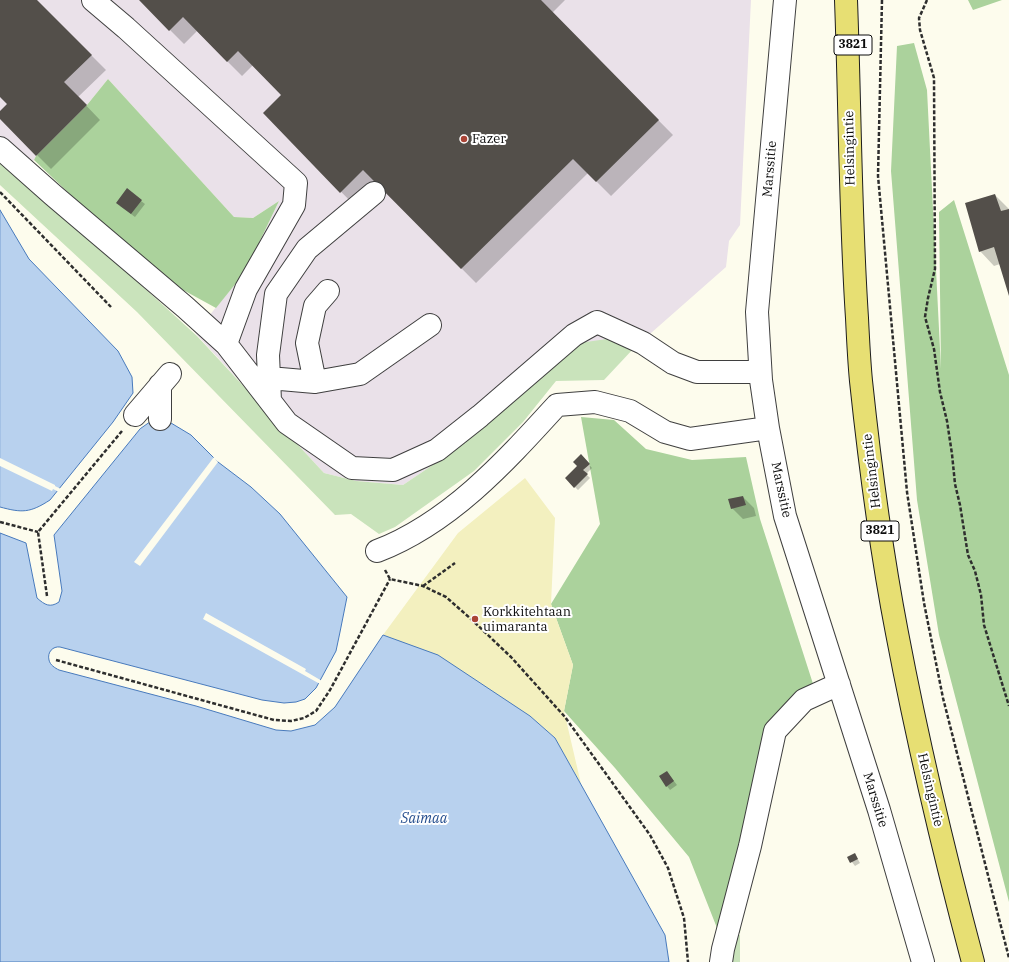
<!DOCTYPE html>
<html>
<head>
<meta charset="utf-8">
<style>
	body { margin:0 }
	canvas { display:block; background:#fdfced }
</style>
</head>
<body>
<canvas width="1009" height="962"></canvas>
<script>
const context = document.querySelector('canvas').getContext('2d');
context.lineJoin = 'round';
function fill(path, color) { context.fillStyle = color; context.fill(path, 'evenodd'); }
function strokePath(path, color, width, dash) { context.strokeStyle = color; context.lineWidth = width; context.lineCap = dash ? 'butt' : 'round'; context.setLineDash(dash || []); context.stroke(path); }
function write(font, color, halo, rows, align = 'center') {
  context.font = font + ' "IBM Plex Serif",serif'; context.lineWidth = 4; context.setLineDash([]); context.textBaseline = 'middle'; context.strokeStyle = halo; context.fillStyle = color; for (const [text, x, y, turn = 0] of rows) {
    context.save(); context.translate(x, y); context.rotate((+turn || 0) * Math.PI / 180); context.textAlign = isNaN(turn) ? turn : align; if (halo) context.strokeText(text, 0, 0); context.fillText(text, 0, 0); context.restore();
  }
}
fill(new Path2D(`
	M 0,0 L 751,0 L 740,225 L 729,241 L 726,267 L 634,348 L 614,338 L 499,407 L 452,452 L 403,485 L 356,481 L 324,473 L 195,333 L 245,272 L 279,201 L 253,218 L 234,217 L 108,79 L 87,105 L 36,156 L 34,160 L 20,175 L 0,159 Z`), '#eae1e9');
fill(new Path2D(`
	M 0,154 L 20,175 L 197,336 L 324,473 L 356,481 L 403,485 L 452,452 L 527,380 L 572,344 L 614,338 L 634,348 L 604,380 L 556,381 L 523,422 L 474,471 L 395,527 L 379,534 L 351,514 L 335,515 L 137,312 L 0,185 Z
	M 716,930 L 740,935 L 740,962 L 716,962 Z`), '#c9e3bb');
fill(new Path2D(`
	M 968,0 L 1002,0 L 973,10 Z
	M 914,43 L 927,90 L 941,369 L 939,212 L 954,200 L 1009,375 L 1009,902 L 939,635 L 917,500 L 891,171 L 897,46 Z
	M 108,79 L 234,217 L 253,218 L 279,201 L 245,272 L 216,308 L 154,274 L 34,160 L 36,156 L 87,105 Z
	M 581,417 L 614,420 L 646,449 L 692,460 L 746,457 L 760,519 L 815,690 L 773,730 L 748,845 L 740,933 L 717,928 L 689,857 L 615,768 L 564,711 L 573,665 L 551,604 L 600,524 Z`), '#abd29c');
fill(new Path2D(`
	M 525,478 L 555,518 L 551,604 L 573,665 L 564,711 L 581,784 L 555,738 L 530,716 L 489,690 L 383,635 L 458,533 Z`), '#f3f0bf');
const water = new Path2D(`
	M 0,210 L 29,259 L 118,351 L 132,377 L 133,393 L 113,422 L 50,500 C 30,513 22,513 0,507 Z
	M 156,418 L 166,420 L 191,435 L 218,462 L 251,487 L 280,514 L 347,597 L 340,632 L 336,651 L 316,688 L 305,699 L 296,702 L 284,703 L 262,700 L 60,647 C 53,646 47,652 49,660 C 50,665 55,668 59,670 L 196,706 L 276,730 L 291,731 L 315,725 L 335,707 L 383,635 L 438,655 L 530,716 L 555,738 L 665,935 L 669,962 L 0,962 L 0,533 L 26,543 L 37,598 C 45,605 50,608 59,602 L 62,591 L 54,535 L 140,429 Z`);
fill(water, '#b8d1ee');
strokePath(water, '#487abc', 1);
fill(new Path2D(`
	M 214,457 L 218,462 L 140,566 L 134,562 Z
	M 0,458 L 55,485 L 55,486 L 61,489 L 59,492 L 53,489 L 52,491 L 0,466 Z
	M 206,613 L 306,669 L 305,671 L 322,681 L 320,684 L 203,619 Z`), '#fdfced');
fill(new Path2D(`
	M 0,0 L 36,0 L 106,70 L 78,97 L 100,120 L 51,169 L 0,118 L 0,113 L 8,104 L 0,96 Z
	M 140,0 L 565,0 L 552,13 L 673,135 L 611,196 L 588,173 L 476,283 L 378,184 L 355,206 L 264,113 L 283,95 L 253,65 L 242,76 L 197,31 L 184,44 Z
	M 995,195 L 1009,209 L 1009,294 L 1000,264 L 994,266 L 980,251 Z
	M 141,201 L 145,204 L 135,217 L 120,206 Z
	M 581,456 L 592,468 L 586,474 L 590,478 L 578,490 L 566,478 L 579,466 Z
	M 743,497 L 754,508 L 756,516 L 743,519 L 732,508 Z
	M 670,776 L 677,785 L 670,790 L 660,777 Z
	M 855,854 L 860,863 L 855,866 L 848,857 Z`), '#0003');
fill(new Path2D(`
	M 0,0 L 37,0 L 92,55 L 64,82 L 87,105 L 36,156 L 0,119 L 0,111 L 7,104 L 0,97 Z
	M 139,0 L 541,0 L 659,120 L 596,182 L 573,159 L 461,269 L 363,170 L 340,193 L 263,113 L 281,95 L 238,51 L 227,62 L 183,17 L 169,31 Z
	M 127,188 L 142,200 L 131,214 L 116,203 Z
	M 995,194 L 1001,211 L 1009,209 L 1009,296 L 994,247 L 979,252 L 965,203 Z
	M 581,454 L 590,464 L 583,470 L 588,474 L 574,488 L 565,478 L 577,466 L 573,462 Z
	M 743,496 L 746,505 L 731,509 L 728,499 Z
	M 667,771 L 674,781 L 666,787 L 659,776 Z
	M 855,853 L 858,859 L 850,863 L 847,857 Z`), '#534f4a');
const minor = new Path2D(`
	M 93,0 L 126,28 L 296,183 L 294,205 L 246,289 L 226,344
	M 785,0 L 757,312 L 761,380 L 768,428 L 785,516 L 879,810 L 923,962
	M 0,148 L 53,195 L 185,307 L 226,344 L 287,423 L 352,468 L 393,470 L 437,450 L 480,416 L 574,335 L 597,322 L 643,343 L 673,363 L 697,372 L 760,372
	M 269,378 L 315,382 L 360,374 L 430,325
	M 315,382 L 307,343 L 315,306 L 328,291
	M 270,401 L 268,355 L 276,294 L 307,249 L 374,193
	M 135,415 L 170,374
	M 160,419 L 160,385
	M 377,551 C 450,523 505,462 557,405 L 595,402 L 630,411 L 665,432 L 690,439 L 768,428
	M 721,962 L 723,949 L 750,846 L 775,731 L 804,700 L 839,684`);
const major = new Path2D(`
	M 846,0 C 850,106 850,212 857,318 C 858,339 859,360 861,381 C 870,466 881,550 897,633 C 918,744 944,853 973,962`);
strokePath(minor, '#3f3f3f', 24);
strokePath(major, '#1d1d1d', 24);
strokePath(new Path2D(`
	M 882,0 L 878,176 L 907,492 L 924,603 L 943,698 L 1009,958
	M 927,0 L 919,18 L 920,30 L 934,78 L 935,269 L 928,298 L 925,317 L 934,349 L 940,392 L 947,421 L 952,454 L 955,484 L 960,505 L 968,555 L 975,571 L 981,595 L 984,625 L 1009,706
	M 0,192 L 111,307
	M 0,522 L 38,532
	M 385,570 L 390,579 L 423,586 L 446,597 L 471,619 L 511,657 L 565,717 L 650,835 L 668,868 L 684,918 L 688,962
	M 423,586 L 455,563
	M 47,596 L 38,532 L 122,431
	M 56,660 L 274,720 L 291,721 L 304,718 L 316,711 L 330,690 L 390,579`), '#2e2e2e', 2.5, [4, 2]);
strokePath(minor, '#fff', 22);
strokePath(major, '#e7df73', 22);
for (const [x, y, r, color] of [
	[464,139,4,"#aa4436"],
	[475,619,4,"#aa4436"]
]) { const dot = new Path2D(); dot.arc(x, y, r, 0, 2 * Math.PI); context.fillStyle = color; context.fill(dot); strokePath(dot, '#fff', 1.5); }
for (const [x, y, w] of [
	[853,45,38],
	[880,531,38]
]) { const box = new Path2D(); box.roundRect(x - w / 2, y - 10, w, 20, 3); context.fillStyle = '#fff'; context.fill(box); strokePath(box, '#0c0c0c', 1); }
write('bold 12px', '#0c0c0c', null, [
	["3821",853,45],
	["3821",880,531]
]);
write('13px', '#0c0c0c', '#fff', [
	["Fazer",472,139],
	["Korkkitehtaan",483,612],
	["uimaranta",483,627]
], 'left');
write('13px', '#0c0c0c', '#fff', [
	["Helsingintie",850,148,-91],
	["Marssitie",770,169,-85],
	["Helsingintie",872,471,-97],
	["Marssitie",781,490,78],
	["Helsingintie",930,790,77],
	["Marssitie",875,800,73]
]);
write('italic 14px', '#254e8e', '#fff', [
	["Saimaa",424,819]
]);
</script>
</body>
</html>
